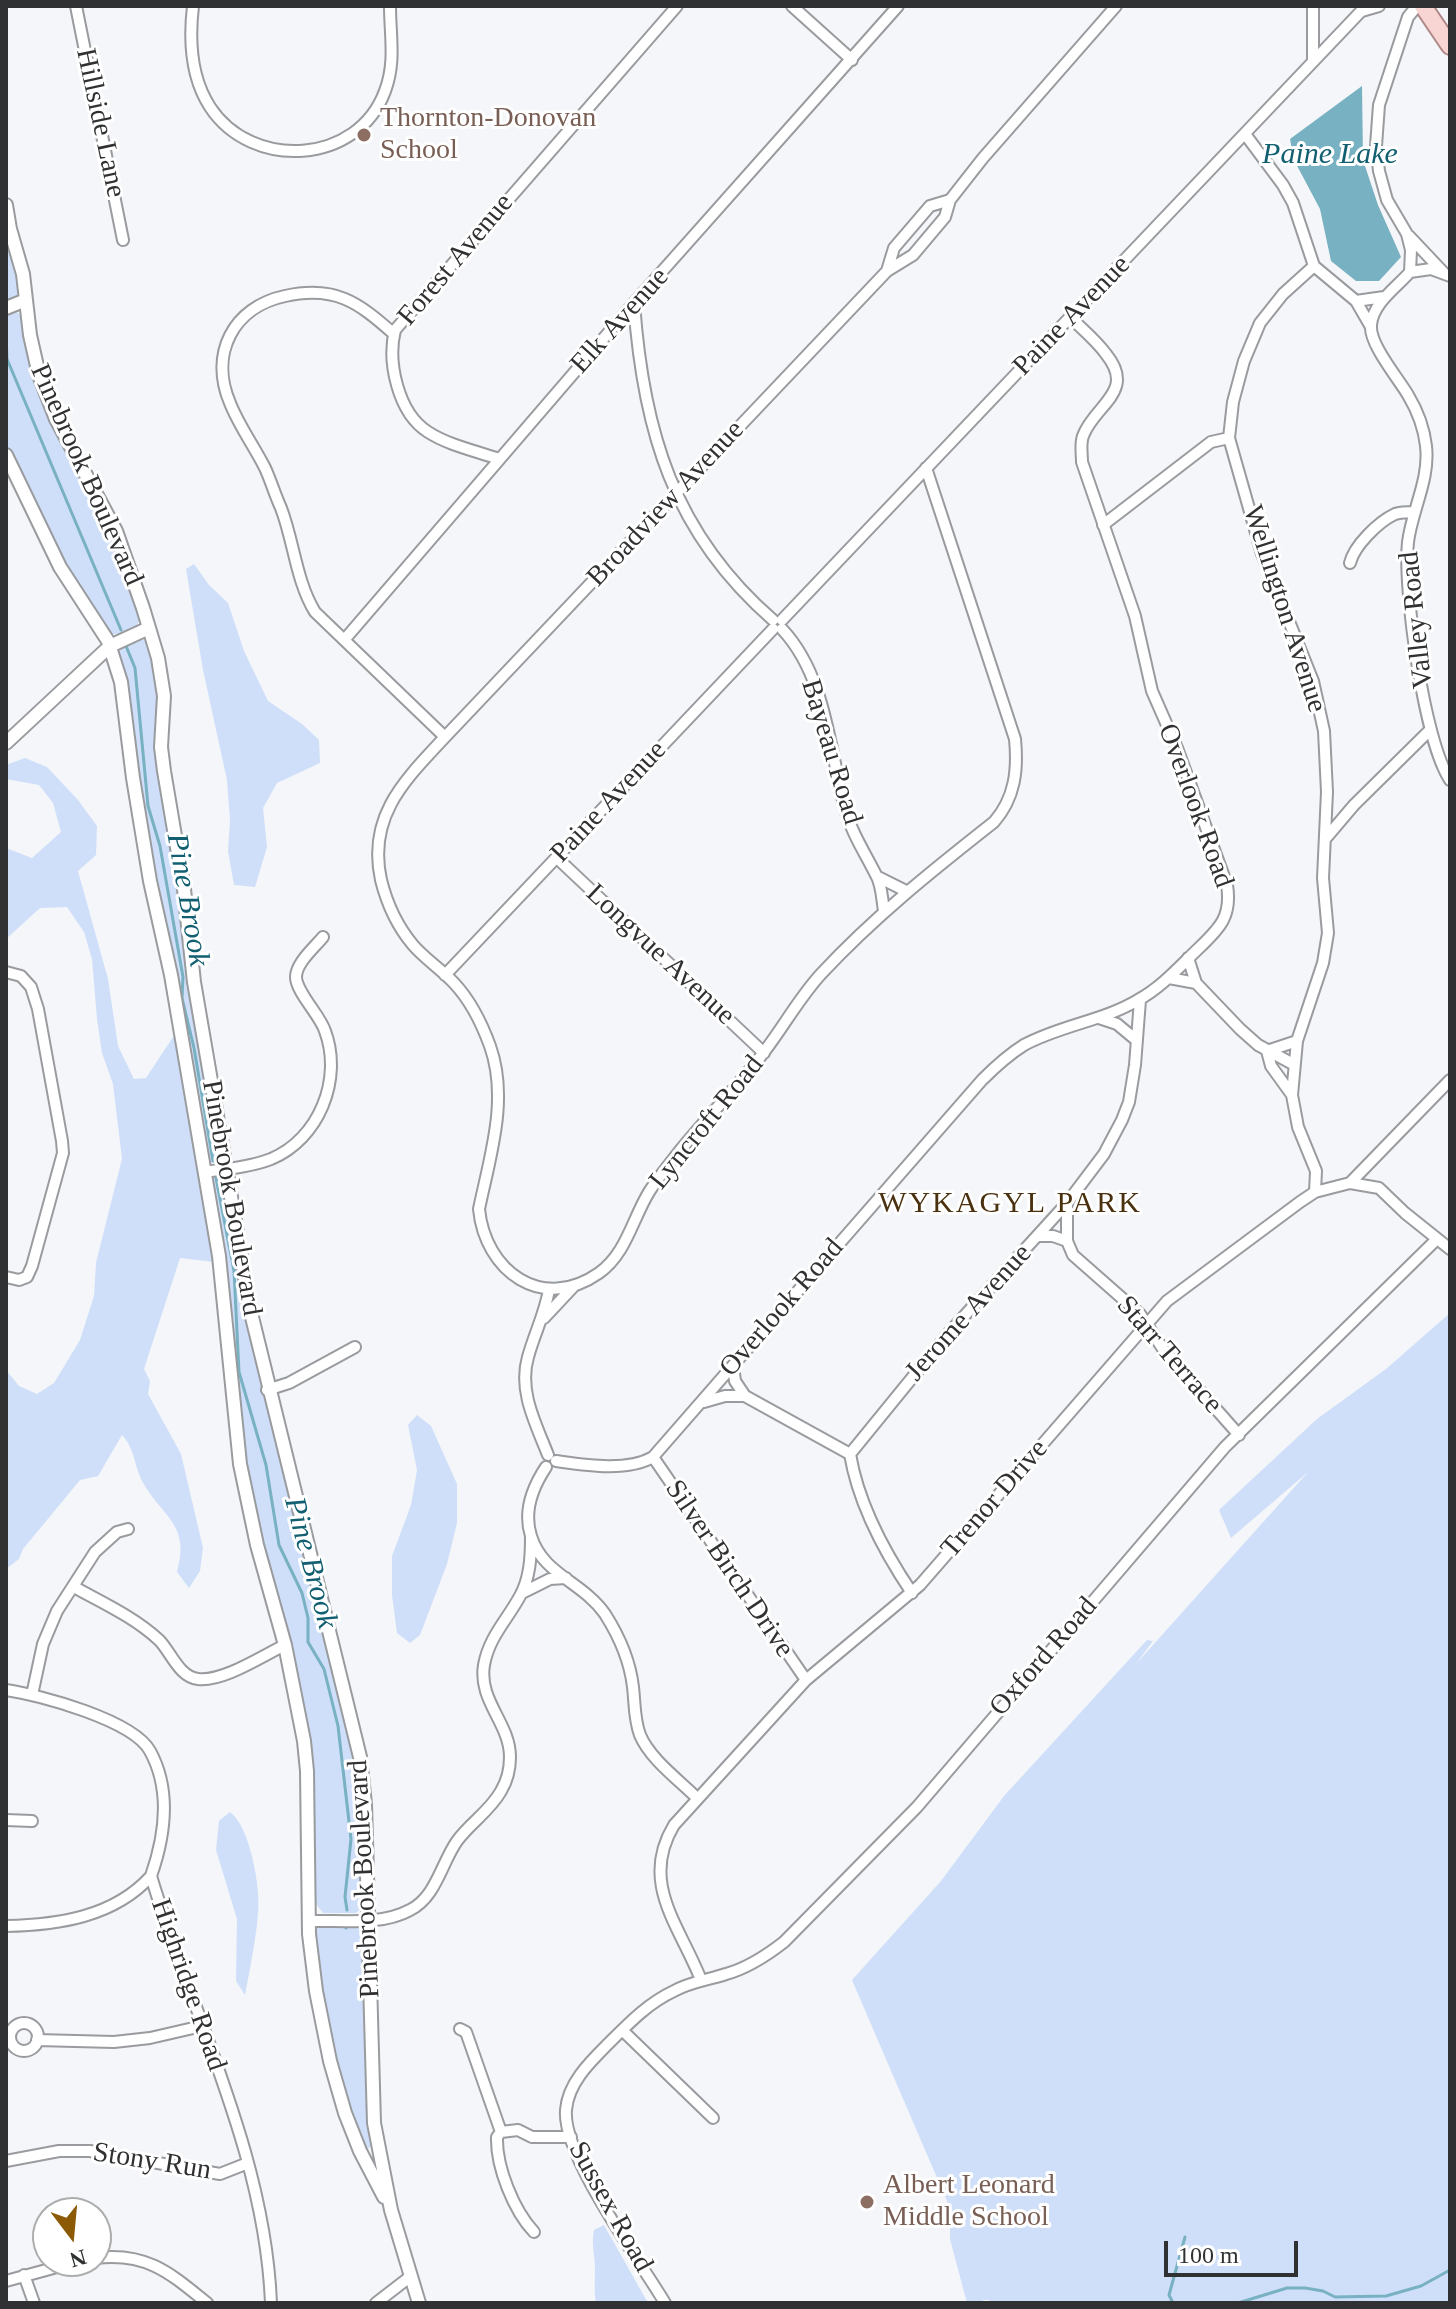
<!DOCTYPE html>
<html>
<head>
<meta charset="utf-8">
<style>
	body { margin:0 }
	#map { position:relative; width:1456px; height:2309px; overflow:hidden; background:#f4f6f9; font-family:Georgia,serif }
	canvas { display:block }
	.frame { position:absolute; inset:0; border:8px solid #303132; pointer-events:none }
	.north { position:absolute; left:32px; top:2197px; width:80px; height:80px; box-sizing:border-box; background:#fff; border:2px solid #acadad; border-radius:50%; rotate:164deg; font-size:22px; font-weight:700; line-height:32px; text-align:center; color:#303132 }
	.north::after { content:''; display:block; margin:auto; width:28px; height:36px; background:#8c5905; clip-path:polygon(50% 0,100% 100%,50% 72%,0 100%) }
	.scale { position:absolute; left:1164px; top:2241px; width:134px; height:36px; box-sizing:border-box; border:4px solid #303132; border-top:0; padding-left:10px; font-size:24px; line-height:28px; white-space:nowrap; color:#303132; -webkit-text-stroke:6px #fff; paint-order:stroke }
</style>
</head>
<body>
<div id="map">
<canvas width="1456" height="2309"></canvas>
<div class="frame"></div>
<div class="north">N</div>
<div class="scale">100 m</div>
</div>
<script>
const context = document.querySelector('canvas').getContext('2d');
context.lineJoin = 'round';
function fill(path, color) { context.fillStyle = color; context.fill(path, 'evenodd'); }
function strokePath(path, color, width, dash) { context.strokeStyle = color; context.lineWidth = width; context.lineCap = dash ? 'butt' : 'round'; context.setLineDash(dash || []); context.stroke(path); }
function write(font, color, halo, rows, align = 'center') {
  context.font = font + ' Georgia,serif'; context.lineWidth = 6; context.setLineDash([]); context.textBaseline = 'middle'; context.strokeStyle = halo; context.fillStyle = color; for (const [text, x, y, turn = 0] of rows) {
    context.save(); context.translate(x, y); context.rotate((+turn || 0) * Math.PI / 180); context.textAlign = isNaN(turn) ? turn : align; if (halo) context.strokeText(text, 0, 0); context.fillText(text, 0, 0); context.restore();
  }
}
fill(new Path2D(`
	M 6,228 L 22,289 L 18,295 L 6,301 Z
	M 15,311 L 21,315 L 24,321 L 31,363 L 116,547 L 141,615 L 137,626 L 120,634 L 108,634 L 70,578 L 6,447 L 6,315 Z
	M 194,564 L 209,585 L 228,603 L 244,651 L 268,701 L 302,724 L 319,740 L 320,763 L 277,783 L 263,808 L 267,847 L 255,887 L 234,885 L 228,851 L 230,820 L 227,780 L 203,670 L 186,569 Z
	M 141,638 L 149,644 L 160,688 L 183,918 L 219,1158 L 214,1163 L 207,1161 L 163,928 L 118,655 C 121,643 130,642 141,638 Z
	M 25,758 L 47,767 L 78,800 L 97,826 L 96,855 L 78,871 L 108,979 L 118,1046 L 134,1079 L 146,1078 L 175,1034 L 214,1262 L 180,1258 L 144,1369 L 150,1381 L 148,1394 L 181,1454 L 203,1548 L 200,1571 L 189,1588 L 177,1572 C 191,1524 162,1517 142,1481 C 134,1465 135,1449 122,1435 L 98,1476 L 80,1480 L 23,1549 L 19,1559 L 6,1569 L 6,1370 L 19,1386 L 37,1394 L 54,1383 L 80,1340 L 94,1296 L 96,1263 L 122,1159 L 113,1084 L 102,1053 L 97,1019 L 92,959 L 84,932 L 67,907 L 40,908 L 6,939 L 6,848 L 32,858 L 61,832 L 53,803 L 39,785 L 6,779 L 6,765 Z
	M 216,1175 L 223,1180 L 259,1374 L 352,1730 L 360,1789 L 364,1906 L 356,1913 L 323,1913 L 316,1904 L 309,1746 L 246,1476 L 212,1177 Z
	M 1450,1313 L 1450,2303 L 990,2303 L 989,2300 L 983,2300 L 984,2303 L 967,2303 L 950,2239 L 950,2208 L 852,1980 L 941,1881 L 1004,1796 L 1147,1640 L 1153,1641 L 1136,1664 L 1308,1472 L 1231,1538 L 1219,1510 L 1317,1419 L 1386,1369 Z
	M 417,1415 L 431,1426 L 457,1484 L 457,1523 L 447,1564 L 420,1635 L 410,1643 L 397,1633 L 392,1595 L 392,1556 L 411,1505 L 417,1470 L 408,1425 Z
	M 230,1812 C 250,1826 261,1889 258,1913 C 256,1940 250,1968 245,1995 L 236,1981 L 237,1919 L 216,1850 L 219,1821 Z
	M 320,1926 L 358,1926 L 363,1928 L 373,2145 L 368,2149 L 359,2142 L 323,2018 L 314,1929 Z
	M 604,2225 L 648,2303 L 596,2303 C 594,2291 595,2281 595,2269 C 595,2255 591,2245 594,2230 Z`), '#cfdff9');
fill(new Path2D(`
	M 1362,86 L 1363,160 L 1378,205 L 1401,257 L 1379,281 L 1356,281 L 1331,261 L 1320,209 L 1294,160 L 1290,139 Z`), '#78b1c1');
strokePath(new Path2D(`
	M 6,334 L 7,359 L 121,630
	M 126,646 L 135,668 L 148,806 L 160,846 L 183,977 L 182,998 L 194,1048 L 213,1161
	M 216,1178 L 234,1271 L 239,1372 L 266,1465 L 279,1545 L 302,1593 L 308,1618 L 308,1642 L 324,1669 L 338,1726 L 351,1839 L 345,1897 L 347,1910
	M 346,1928 L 346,1927
	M 1173,2303 L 1169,2295 L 1185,2237
	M 1238,2303 L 1287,2288 L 1305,2288 L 1323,2291 L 1335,2297 L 1386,2296 L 1421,2286 L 1450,2270`), '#78b1c1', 3);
const minor = new Path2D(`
	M 76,6 L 123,240
	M 193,6 C 189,40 191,78 210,107 C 252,171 358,165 385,91 C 396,62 390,36 390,6
	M 792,6 L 852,60
	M 1417,6 L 1408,17 L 1379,105 L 1376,146 L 1379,171 L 1387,200 L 1407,234 L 1411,250 L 1410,272 C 1396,288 1373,303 1371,325 C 1369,344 1398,378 1408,395 C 1417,410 1424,428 1426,446 C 1430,479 1412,510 1408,542 C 1403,589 1424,741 1450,780
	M 1362,11 L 1379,6
	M 1313,61 L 1313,6
	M 1245,134 L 1283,185 L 1293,203 L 1314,266 L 1356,301 L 1371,327
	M 1409,236 L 1443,272
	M 1314,266 L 1283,294 L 1260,323 L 1244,361 L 1233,402 L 1229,438 L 1262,554 L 1313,681 L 1324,731 L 1327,792 L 1323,878 L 1328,933 L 1323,963 L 1297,1041 L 1292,1095 L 1298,1127 L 1316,1171 L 1315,1192
	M 887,271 L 894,248 L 930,206 L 950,200
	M 1410,272 L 1431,269 L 1450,276
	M 1356,301 L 1384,297
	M 634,303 C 643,430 673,533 773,620
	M 394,334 C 358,302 335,285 285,296 C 233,307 209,354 230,403 C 239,426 254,446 265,468 C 271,481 275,495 281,508 C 294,542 296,581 315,612 L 445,737
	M 499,459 C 476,451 448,445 428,432 C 398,413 387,362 395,330 L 677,6
	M 926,468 L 1015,739 C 1018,770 1015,798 994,822 C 933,870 874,917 821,974 C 799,998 784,1026 764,1052 C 737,1088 706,1118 678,1153 C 668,1166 657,1179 649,1192 C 632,1220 626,1254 599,1273 C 542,1313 485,1271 479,1209 C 490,1156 509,1099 490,1046 C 482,1024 470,1000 454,983 C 441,969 425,959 413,945 C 397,926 387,904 381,880 C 367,816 405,780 445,737 L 887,271 L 913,255 L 945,217 L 950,200 L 983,158 L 1116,6
	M 1103,525 L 1211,442 L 1229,438
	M 1350,563 C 1354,546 1378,522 1395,514 C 1401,512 1408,512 1415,512
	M 782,620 L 1366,6
	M 782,629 C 826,676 829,748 845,808 C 851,832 865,853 876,875 C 882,885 882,900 884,911
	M 345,639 L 634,303 L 898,6
	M 1326,838 L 1354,805 L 1430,730
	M 557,858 L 764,1053
	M 878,877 L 906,891
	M 1188,958 L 1196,983 L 1240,1029 L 1258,1045 L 1293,1064
	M 6,972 L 21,976 L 31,987 L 38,1009 L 62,1141 L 63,1153 L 32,1266 L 27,1277 L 19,1280 L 6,1277
	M 445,975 L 773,629
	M 1169,978 L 1196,983
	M 1099,1018 L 1117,1024 L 1135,1039
	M 1267,1051 L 1271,1066 L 1292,1095
	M 1267,1051 L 1297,1041
	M 204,1172 C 226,1169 250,1167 271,1159 C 319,1139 343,1079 325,1031 C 320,1015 296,992 296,977 C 296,963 314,948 323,937
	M 1350,1183 L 1379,1188 L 1405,1213 L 1450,1249
	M 1067,1204 L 1067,1241 L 1073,1255 L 1140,1314 L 1163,1349 L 1239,1435
	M 1037,1236 L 1053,1236 L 1067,1241
	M 544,1318 L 574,1286
	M 733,1366 L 735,1381 L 745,1396 L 850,1454 C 858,1502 885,1553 912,1593
	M 267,1390 L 289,1383 L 355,1347
	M 704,1402 L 725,1396 L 745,1396
	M 850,1454 L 947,1335 L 1067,1203 L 1104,1154 L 1122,1120 L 1129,1102 L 1135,1065 L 1140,1000
	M 548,1455 C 536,1424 518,1391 528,1357 C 535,1332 544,1316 549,1290
	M 653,1457 L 806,1680
	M 556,1461 C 585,1465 627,1472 653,1457 L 982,1080 C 995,1067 1008,1055 1024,1045 C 1061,1025 1103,1021 1138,1000 C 1162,987 1180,966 1199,948 C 1220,928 1232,916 1227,885 L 1177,748 L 1152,691 L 1135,616 L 1082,462 C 1082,453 1080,444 1083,436 C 1094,405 1137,392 1106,354 C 1096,340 1082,329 1070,317
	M 546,1467 C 532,1488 523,1511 531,1536 C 542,1574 583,1582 605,1614 C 619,1636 630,1661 633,1687 C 635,1704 634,1719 640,1735 C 650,1759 679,1780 697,1798
	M 74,1587 C 103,1603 134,1617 159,1640 C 171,1652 179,1677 198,1679 C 223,1682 262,1656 285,1645
	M 522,1593 L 550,1579 L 566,1578
	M 6,1690 C 40,1695 133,1720 150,1751 C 172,1791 165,1836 151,1876 C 193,2017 265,2154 271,2303
	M 32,1695 L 43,1644 L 57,1611 L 95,1552 L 117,1532 L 128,1529
	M 6,1820 L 32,1821
	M 308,1921 C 340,1920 381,1926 410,1910 C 436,1897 441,1864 457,1841 C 470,1823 490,1811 501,1791 C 507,1781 510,1769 510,1757 C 510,1723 478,1701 484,1665 C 489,1637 507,1620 520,1596 C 530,1578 531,1557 531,1537
	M 6,1926 C 58,1925 114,1917 151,1876
	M 701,1980 C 680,1926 639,1883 674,1825 L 806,1680 L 920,1585 L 1167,1301 L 1300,1202 L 1315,1192 L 1350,1183 L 1450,1080
	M10 2037a14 14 0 1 1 28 0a14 14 0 1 1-28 0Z
	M 460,2029 L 466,2032 L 501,2132
	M 622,2030 L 713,2118
	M 37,2040 L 114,2042 L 150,2038 L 202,2026
	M 6,2161 L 59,2151 L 90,2151 L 220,2174 L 248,2163
	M 534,2232 C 514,2211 496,2167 497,2137 L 501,2132 L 518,2130 L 532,2137 L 571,2137
	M 96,2258 C 147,2252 170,2273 207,2303
	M 24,2275 L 34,2303
	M 6,2281 L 79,2261
	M 376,2303 L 411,2276
	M 665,2303 C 640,2261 562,2156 566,2110 C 568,2083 590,2062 608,2044 C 628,2024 648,2003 674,1991 C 690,1982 708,1980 726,1974 C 748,1968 766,1956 784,1942 L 917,1807 L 1225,1447 L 1436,1240`);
const tertiary = new Path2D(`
	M 6,205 L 10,229 L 23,274 L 30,335 L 39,375 L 56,419 L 116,531 L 143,608 L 158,658 L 164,696 L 161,747 L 164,771 L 184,889 L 194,982 L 251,1313 L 360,1757 L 365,1804 L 374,2123 L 391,2210 L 419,2303
	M 6,308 L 26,300
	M 6,455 L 60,567 L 108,641 L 121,682 L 133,778 L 150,881 L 171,975 L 219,1256 L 240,1464 L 257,1545 L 285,1645 L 304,1741 L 307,1771 L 309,1934 L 316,1991 L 330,2061 L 345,2113 L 360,2151 L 384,2197
	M 6,743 L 110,646 L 149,628`);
const primary = new Path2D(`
	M 1423,6 L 1450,46`);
strokePath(minor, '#999b9e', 14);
strokePath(tertiary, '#999b9e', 16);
strokePath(primary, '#af8988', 20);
strokePath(minor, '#fff', 10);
strokePath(tertiary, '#fff', 12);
strokePath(primary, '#f8d5d3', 16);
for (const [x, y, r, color] of [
	[364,135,8,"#8d6e63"],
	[867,2202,8,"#8d6e63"]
]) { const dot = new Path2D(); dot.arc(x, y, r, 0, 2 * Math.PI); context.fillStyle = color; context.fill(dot); strokePath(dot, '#fff', 3); }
write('28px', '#785e54', '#fff', [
	["Thornton-Donovan",380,119],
	["School",380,151],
	["Albert Leonard",883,2186],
	["Middle School",883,2218]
], 'left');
write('28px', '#303132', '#fff', [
	["Hillside Lane",100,123,78],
	["Forest Avenue",456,260,-50],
	["Paine Avenue",1072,316,-46],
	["Elk Avenue",620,321,-48],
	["Pinebrook Boulevard",86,475,66],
	["Broadview Avenue",666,504,-47],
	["Wellington Avenue",1284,609,72],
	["Valley Road",1417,620,-96],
	["Bayeau Road",831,752,73],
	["Paine Avenue",609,802,-47],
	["Overlook Road",1195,806,70],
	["Longvue Avenue",660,955,43],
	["Lyncroft Road",707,1123,-51],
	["Pinebrook Boulevard",231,1198,80],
	["Overlook Road",782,1308,-49],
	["Jerome Avenue",969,1313,-48],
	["Starr Terrace",1169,1355,49],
	["Trenor Drive",995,1499,-49],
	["Silver Birch Drive",729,1569,56],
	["Oxford Road",1044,1657,-49],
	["Pinebrook Boulevard",365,1879,-93],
	["Highridge Road",188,1985,71],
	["Stony Run",152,2162,9],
	["Sussex Road",610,2207,61]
]);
write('italic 30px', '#115f70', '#fff', [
	["Paine Lake",1330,155],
	["Pine Brook",187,900,80],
	["Pine Brook",310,1563,75]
]);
context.letterSpacing = '2px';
write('30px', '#4a310f', '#fff', [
	["WYKAGYL PARK",1010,1204]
]);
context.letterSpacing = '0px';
</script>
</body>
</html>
